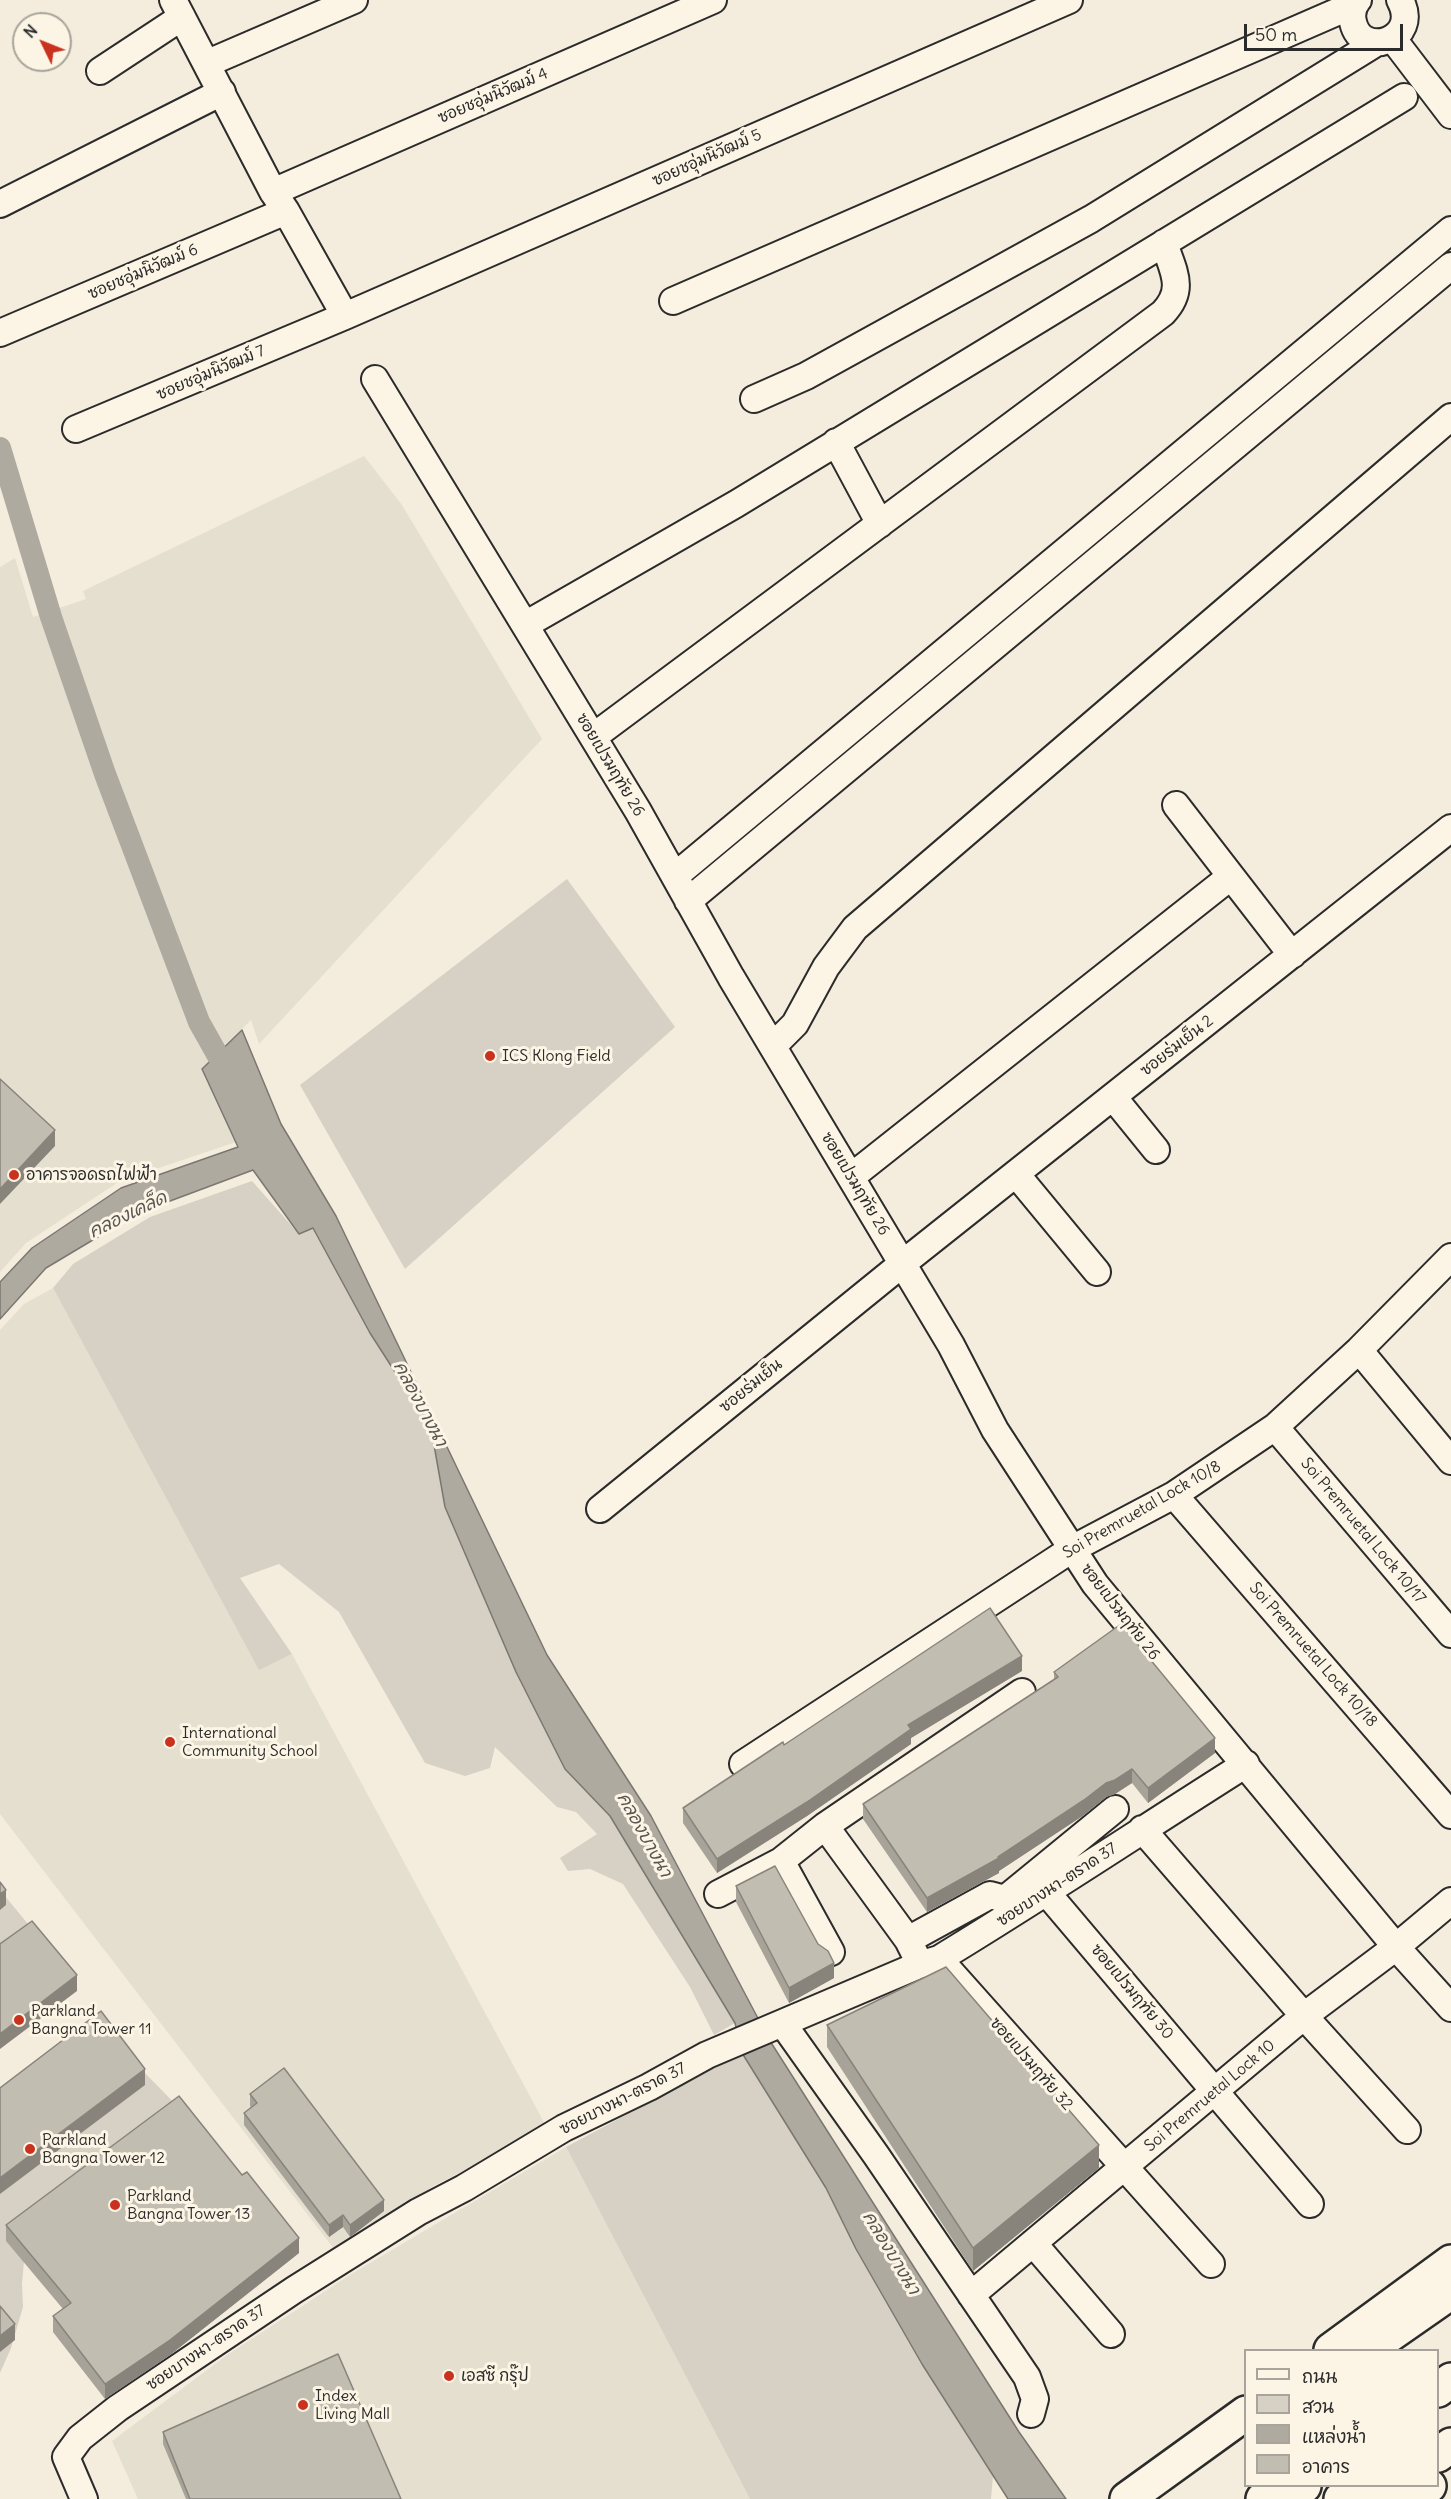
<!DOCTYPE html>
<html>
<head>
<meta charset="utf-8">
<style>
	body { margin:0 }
	#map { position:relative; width:1451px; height:2499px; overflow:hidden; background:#f4edde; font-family:Delius,"Playpen Sans Thai",sans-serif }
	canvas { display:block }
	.legend { position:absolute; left:1244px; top:2349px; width:195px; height:138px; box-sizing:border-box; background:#fcf5e5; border:2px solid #a8a49b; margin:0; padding:8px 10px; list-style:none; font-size:18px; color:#2b2b2b }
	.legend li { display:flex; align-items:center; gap:12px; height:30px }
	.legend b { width:30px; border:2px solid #a8a49b }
	.north { position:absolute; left:12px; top:12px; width:60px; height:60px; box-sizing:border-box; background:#fcf5e5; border:2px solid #a8a49b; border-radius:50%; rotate:313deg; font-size:16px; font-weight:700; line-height:24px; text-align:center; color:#2b2b2b }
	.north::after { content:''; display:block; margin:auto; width:21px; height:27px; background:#c8321e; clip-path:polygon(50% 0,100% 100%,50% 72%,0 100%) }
	.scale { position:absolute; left:1244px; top:24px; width:159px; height:27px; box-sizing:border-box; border:3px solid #2b2b2b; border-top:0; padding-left:8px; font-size:18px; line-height:21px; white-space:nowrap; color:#2b2b2b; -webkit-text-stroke:4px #fcf5e5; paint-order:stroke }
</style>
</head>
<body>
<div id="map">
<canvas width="1451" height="2499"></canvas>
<ul class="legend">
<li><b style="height:8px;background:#fcf5e5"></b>ถนน</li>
<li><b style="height:16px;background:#d6d1c4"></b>สวน</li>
<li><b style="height:16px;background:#afaaa0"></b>แหล่งน้ำ</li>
<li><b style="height:16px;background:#c2bdb1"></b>อาคาร</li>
</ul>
<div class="north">N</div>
<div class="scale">50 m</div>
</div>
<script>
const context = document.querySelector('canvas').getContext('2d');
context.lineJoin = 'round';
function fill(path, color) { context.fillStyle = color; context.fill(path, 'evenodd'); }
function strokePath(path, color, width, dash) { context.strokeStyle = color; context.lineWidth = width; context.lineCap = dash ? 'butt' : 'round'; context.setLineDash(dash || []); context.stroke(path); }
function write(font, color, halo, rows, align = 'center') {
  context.font = font + ' Delius,"Playpen Sans Thai",sans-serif'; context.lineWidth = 6; context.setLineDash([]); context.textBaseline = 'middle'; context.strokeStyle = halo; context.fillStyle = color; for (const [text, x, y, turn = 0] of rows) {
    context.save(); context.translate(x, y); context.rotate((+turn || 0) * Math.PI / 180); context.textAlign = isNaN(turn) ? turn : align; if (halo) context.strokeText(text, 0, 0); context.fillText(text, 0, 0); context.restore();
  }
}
fill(new Path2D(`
	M 364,456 L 402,505 L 542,739 L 259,1044 L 251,1020 L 202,1069 L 236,1142 L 120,1181 L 26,1243 L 0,1272 L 0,567 L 15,558 L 33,617 L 86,599 L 83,591 Z
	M 53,1288 L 259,1669 L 292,1654 L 546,2126 L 511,2147 L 435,2185 L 334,2249 L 0,1814 L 0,1330 L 24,1304 Z
	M 566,2147 L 750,2499 L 138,2499 L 112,2441 L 227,2355 L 353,2273 Z`), '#e5dfd0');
fill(new Path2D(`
	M 567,879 L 675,1027 L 405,1269 L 300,1085 Z
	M 252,1181 L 299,1234 L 313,1228 L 370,1333 L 431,1428 L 445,1507 L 516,1672 L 565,1769 L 610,1816 L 735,2023 L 714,2035 L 690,1987 L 623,1884 L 590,1869 L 568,1871 L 560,1858 L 597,1834 L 576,1812 L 557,1807 L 495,1747 L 490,1768 L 465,1776 L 425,1763 L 339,1612 L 279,1564 L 240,1578 L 292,1654 L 259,1670 L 53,1288 L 73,1264 L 150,1217 Z
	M 0,1890 L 42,1941 L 0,1974 Z
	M 742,2053 L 826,2188 L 856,2249 L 922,2364 L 993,2476 L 991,2499 L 750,2499 L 566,2147 Z
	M 145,2073 L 185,2114 L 25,2250 L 22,2284 L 23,2307 L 11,2348 L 0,2373 L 0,2182 Z`), '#d6d1c4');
const water = new Path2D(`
	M 242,1030 L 281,1124 L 336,1216 L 547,1655 L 651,1816 L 770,2041 L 1019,2432 L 1066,2499 L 1008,2499 L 922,2364 L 856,2249 L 826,2188 L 742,2053 L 735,2023 L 610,1816 L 565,1769 L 516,1672 L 445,1507 L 431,1428 L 370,1333 L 313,1228 L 299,1234 L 253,1170 L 138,1213 L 46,1268 L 0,1319 L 0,1282 L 32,1248 L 121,1188 L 238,1147 L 202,1069 Z`);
fill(water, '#afaaa0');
strokePath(water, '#7a7771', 1.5);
strokePath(new Path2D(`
	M 0,448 L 51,617 L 105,774 L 199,1022 L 231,1079`), '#afaaa0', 22);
const minor = new Path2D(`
	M 173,0 L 273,192 L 286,211 L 345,316
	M 1358,0 C 1353,6 1351,14 1353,22 C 1361,60 1422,40 1400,0
	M 1393,39 L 1451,115
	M 208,63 L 354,0
	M 100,71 L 182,17
	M 273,192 L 713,0
	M 0,204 L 222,92
	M 673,301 L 1355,4
	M 0,333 L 286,211
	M 375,379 L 638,811 L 731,977 L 951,1345 L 995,1430 L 1095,1584 L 1396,1947 L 1451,2008
	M 754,399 L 806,376 L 1091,219 L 1376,43
	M 76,429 L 345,316 L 1069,0
	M 836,442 L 880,524
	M 525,625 L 736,504 L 1404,97
	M 593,737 L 1163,313 C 1186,289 1173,271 1164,243
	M 1176,805 L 1292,955
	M 675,876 L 1451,230
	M 688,901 L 1451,266
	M 773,1046 L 795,1024 L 826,967 L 855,928 L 1451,417
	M 1113,1097 L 1156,1150
	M 1016,1174 L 1097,1272
	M 851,1177 L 1230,877
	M 1359,1350 L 1451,1461
	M 1275,1427 L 1451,1634
	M 1174,1495 L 1451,1815
	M 600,1509 L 902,1264 L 1451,828
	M 743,1764 L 1072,1549 L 1174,1495 L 1275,1427 L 1359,1350 L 1451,1257
	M 825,1826 L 908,1940 L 916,1956
	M 1142,1829 L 1304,2016 L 1407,2130
	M 781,1861 L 831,1952
	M 1047,1893 L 1310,2204
	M 718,1894 L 781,1861 L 825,1826 L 1022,1692
	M 908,1940 L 990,1895 L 1005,1899 L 1115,1809
	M 939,1959 L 1211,2264
	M 783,2024 L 876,2155 L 1027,2377 L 1035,2399 L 1031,2414
	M 1033,2243 L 1111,2334
	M 971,2295 L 1304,2016 L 1396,1947 L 1451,1901
	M 84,2499 L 66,2457 L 80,2438 L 118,2408 L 294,2290 L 418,2212 L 464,2188 L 564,2128 L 649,2087 L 707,2055 L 919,1965 L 939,1959 C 1043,1896 1143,1829 1246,1764`);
const secondary = new Path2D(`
	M 1331,2350 L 1451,2262
	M 1368,2350 L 1451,2292
	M 1127,2499 L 1246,2413`);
const trunk = new Path2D(`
	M 1263,2499 L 1282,2486
	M 1410,2499 L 1429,2486`);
const motorway = new Path2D(`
	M 1438,2390 L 1451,2380
	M 1438,2455 L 1451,2445
	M 1285,2499 L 1304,2486
	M 1341,2499 L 1360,2486
	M 1376,2499 L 1395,2486`);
strokePath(minor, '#2b2b2b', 30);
strokePath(secondary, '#2b2b2b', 38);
strokePath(trunk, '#2b2b2b', 38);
strokePath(motorway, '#2b2b2b', 38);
strokePath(minor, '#fcf5e5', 26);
strokePath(secondary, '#fcf5e5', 33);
strokePath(trunk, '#fcf5e5', 33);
strokePath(motorway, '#fcf5e5', 33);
fill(new Path2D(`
	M 1022,1671 L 911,1738 L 911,1744 L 807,1816 L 717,1873 L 683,1823 L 683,1808 L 784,1745 Z
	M 1054,1672 L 1215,1753 L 1148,1803 L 1132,1783 L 1115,1794 L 1106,1797 L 1084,1815 L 999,1871 L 999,1873 L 927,1912 L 863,1819 L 863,1804 L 1054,1679 Z
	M 736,1886 L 834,1978 L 789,2003 L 736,1902 Z
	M 827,2025 L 1099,2168 L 973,2271 L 827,2047 Z
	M 250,2094 L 384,2211 L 350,2237 L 343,2227 L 329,2237 L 244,2125 L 244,2113 L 251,2107 L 250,2106 Z
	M 6,2225 L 299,2253 L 170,2355 L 105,2399 L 53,2332 L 53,2316 L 63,2309 L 6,2241 Z
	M 163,2432 L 401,2499 L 186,2499 L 163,2444 Z`), '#a7a398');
fill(new Path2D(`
	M 55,1130 L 55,1146 L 0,1204 L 0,1189 Z
	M 1022,1656 L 1022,1671 L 911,1738 L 911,1744 L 807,1816 L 717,1873 L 717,1859 L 908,1725 Z
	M 1215,1738 L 1215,1753 L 1148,1803 L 1148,1788 Z
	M 1132,1769 L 1132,1783 L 1115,1794 L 1106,1797 L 1084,1815 L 999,1871 L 999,1873 L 927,1912 L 927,1898 L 998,1857 L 1106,1783 Z
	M 6,1890 L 6,1905 L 0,1910 L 0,1894 Z
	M 834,1963 L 834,1978 L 789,2003 L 789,1988 Z
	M 77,1975 L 77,1991 L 0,2049 L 0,2034 Z
	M 145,2069 L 145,2085 L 0,2194 L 0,2178 Z
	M 1099,2145 L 1099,2168 L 973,2271 L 973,2248 Z
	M 384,2200 L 384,2211 L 350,2237 L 350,2225 Z
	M 343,2215 L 343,2227 L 329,2237 L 329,2225 Z
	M 299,2238 L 299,2253 L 170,2355 L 105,2399 L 105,2384 Z
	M 15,2324 L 15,2340 L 0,2352 L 0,2336 Z`), '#88847c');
const building = new Path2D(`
	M 0,1079 L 55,1130 L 0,1189 Z
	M 990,1608 L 1022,1656 L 908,1725 L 911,1729 L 807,1802 L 717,1859 L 683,1808 L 783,1742 L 784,1745 Z
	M 1121,1624 L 1215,1738 L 1148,1788 L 1132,1769 L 1115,1780 L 1106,1783 L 1084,1800 L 998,1857 L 999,1858 L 927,1898 L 863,1804 L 1058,1677 L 1054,1672 Z
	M 775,1866 L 818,1944 L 828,1951 L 834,1963 L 789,1988 L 736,1886 Z
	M 0,1882 L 6,1890 L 0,1894 Z
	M 32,1921 L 77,1975 L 0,2034 L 0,1944 Z
	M 946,1967 L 1099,2145 L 973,2248 L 827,2025 Z
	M 101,2011 L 145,2069 L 0,2178 L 0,2088 Z
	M 284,2068 L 384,2200 L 350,2225 L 343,2215 L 329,2225 L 244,2113 L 257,2103 L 250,2094 Z
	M 179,2096 L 242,2175 L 247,2172 L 299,2238 L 170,2340 L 105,2384 L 53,2316 L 71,2303 L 6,2225 Z
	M 0,2306 L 15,2324 L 0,2336 Z
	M 338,2354 L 401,2499 L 190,2499 L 163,2432 Z`);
fill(building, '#c2bdb1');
strokePath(building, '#88847c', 1.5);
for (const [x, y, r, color] of [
	[490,1056,6,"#c8321e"],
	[14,1175,6,"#c8321e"],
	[170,1742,6,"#c8321e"],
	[19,2020,6,"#c8321e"],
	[30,2149,6,"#c8321e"],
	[115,2205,6,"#c8321e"],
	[449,2376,6,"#c8321e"],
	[303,2405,6,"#c8321e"]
]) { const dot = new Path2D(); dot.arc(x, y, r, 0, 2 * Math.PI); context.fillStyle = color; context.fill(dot); strokePath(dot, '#fcf5e5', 2); }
write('16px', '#2b2b2b', '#fcf5e5', [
	["ซอยชอุ่มนิวัฒม์ 4",493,96,-23],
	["ซอยชอุ่มนิวัฒม์ 5",707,158,-24],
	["ซอยชอุ่มนิวัฒม์ 6",143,272,-23],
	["ซอยชอุ่มนิวัฒม์ 7",211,373,-23],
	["ซอยเปรมฤทัย 26",610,765,59],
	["ซอยร่มเย็น 2",1177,1046,-38],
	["ซอยเปรมฤทัย 26",855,1184,59],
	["ซอยร่มเย็น",751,1386,-39],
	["Soi Premruetal Lock 10/8",1142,1510,-30],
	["Soi Premruetal Lock 10/17",1363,1531,50],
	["ซอยเปรมฤทัย 26",1120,1612,52],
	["Soi Premruetal Lock 10/18",1313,1655,49],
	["ซอยบางนา-ตราด 37",1057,1885,-33],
	["ซอยเปรมฤทัย 30",1132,1992,50],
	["ซอยเปรมฤทัย 32",1031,2064,49],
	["Soi Premruetal Lock 10",1210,2096,-40],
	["ซอยบางนา-ตราด 37",623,2099,-27],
	["ซอยบางนา-ตราด 37",206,2348,-34]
]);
write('16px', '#2b2b2b', '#fcf5e5', [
	["ICS Klong Field",502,1056],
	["อาคารจอดรถไฟฟ้า",26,1175],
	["International",182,1733],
	["Community School",182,1751],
	["Parkland",31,2011],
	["Bangna Tower 11",31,2029],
	["Parkland",42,2140],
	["Bangna Tower 12",42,2158],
	["Parkland",127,2196],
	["Bangna Tower 13",127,2214],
	["เอสซี กรุ๊ป",461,2376],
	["Index",315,2396],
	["Living Mall",315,2414]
], 'left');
write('italic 18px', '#595754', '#fcf5e5', [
	["คลองเคล็ด",128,1215,-26],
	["คลองบางนา",420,1404,62],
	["คลองบางนา",644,1835,61],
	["คลองบางนา",891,2253,59]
]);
</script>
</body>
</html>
